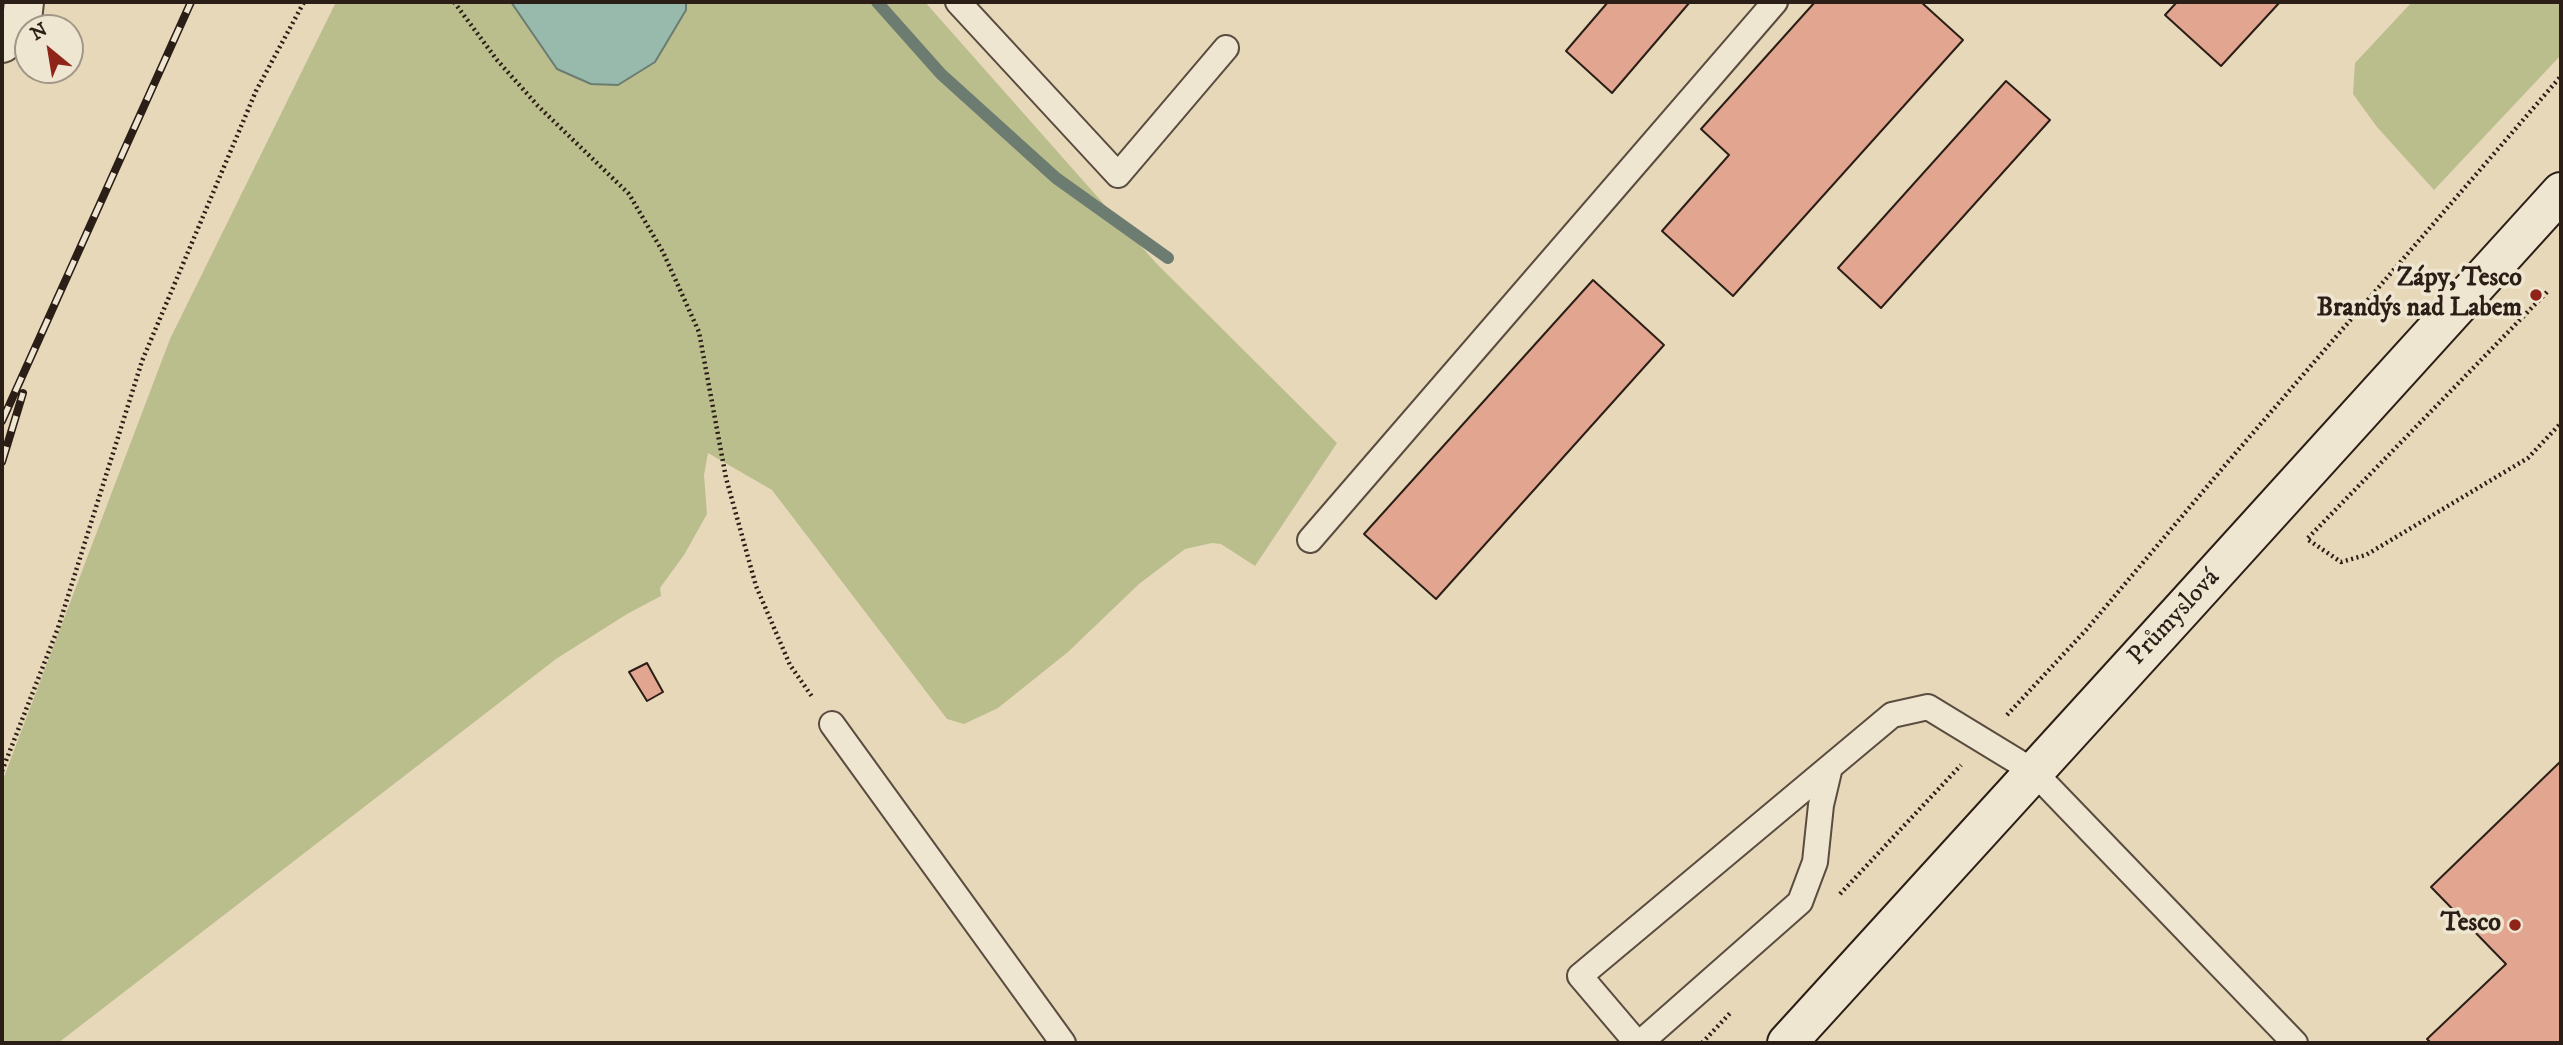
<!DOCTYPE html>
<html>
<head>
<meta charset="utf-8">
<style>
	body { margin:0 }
	#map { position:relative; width:2563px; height:1045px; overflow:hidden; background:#e7d8ba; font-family:"IM FELL DW Pica",serif }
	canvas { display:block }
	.frame { position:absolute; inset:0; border:4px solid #2b1e16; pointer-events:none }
	.north { position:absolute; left:14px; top:14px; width:70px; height:70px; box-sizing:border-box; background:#efe6d2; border:2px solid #a19687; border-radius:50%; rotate:330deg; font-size:19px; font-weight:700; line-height:28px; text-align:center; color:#2b1e16 }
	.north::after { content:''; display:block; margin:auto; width:24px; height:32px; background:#8f2418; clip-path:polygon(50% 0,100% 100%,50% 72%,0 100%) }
</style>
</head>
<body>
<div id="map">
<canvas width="2563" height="1045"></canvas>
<div class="frame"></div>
<div class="north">N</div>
</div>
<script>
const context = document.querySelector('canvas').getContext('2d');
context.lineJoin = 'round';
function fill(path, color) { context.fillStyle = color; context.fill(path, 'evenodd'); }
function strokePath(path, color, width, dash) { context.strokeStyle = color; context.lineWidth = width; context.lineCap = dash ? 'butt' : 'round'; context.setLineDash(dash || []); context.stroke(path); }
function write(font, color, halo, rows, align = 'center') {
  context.font = font + ' "IM FELL DW Pica",serif'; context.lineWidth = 7; context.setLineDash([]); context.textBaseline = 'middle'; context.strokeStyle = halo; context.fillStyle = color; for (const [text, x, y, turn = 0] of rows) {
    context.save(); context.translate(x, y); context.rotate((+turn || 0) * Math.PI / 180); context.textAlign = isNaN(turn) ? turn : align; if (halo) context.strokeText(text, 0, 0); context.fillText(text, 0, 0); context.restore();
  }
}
fill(new Path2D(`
	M 336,2 L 925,2 L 1156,263 L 1337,443 L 1255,566 L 1221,544 L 1212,543 L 1185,549 L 1139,584 L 1068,652 L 998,708 L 964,724 L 947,719 L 772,490 L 708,453 L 704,475 L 707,514 L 684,555 L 660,588 L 661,596 L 627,614 L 556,659 L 58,1043 L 2,1043 L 2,782 L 170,339 Z
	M 2412,2 L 2561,2 L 2561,55 L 2434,190 L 2377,127 L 2353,94 L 2355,63 Z`), '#babd8c');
const water = new Path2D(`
	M 511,2 L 686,2 L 686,10 L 655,62 L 618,85 L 591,84 L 557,69 Z`);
fill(water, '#97baad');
strokePath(water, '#6c7c71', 2);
strokePath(new Path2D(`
	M 877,2 L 941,74 L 1056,178 L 1168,258`), '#6c7c71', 12);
const building = new Path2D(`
	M 1608,2 L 1690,2 L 1612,93 L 1566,51 Z
	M 1815,2 L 1921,2 L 1963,40 L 1733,296 L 1662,231 L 1729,155 L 1701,129 Z
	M 2177,2 L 2280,2 L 2221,66 L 2165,15 Z
	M 2006,81 L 2050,120 L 1881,308 L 1838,268 Z
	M 1593,280 L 1664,345 L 1436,599 L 1364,534 Z
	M 647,663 L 663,692 L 647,701 L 629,672 Z
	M 2561,761 L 2561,1043 L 2431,1043 L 2427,1039 L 2506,964 L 2431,887 Z`);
fill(building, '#e1a590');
strokePath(building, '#2b1e16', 2);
const service = new Path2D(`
	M 958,2 L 1118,175 L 1226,48
	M 1310,540 L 1775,2
	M 832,724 L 1063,1043
	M 1637,1043 L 1580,976 L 1892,715 L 1928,707 L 2033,771 L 2295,1043
	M 1640,1043 L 1800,902 L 1815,862 L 1821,805 L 1830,767`);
const minor = new Path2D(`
	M 2,43 L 22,20 L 24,2`);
const secondary = new Path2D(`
	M 1787,1043 C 2044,759 2305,477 2561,192`);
strokePath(service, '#5a4c3f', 28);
strokePath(minor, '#5a4c3f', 42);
strokePath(secondary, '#2b1e16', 42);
strokePath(new Path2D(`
	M 454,2 L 497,60 L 538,106 L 629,194 L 663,252 L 699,332 L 726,478 L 756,586 L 790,665 L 813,698
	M 2547,292 L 2307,539 L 2341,562 L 2366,555 L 2528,458 L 2561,423
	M 2007,715 L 2086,630 L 2227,463 L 2561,76
	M 2,771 L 58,628 L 142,361 L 256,91 L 304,2
	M 1840,894 L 1961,765
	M 1702,1043 L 1732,1011`), '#2b1e16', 4.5, [2, 3.5]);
strokePath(service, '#efe6d2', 24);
strokePath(minor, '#efe6d2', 38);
strokePath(secondary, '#efe6d2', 38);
const rail = new Path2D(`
	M 2,421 L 191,2
	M 2,462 L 23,393`);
strokePath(rail, '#2b1e16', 8);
strokePath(rail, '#efe6d2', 5, [16]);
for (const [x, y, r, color] of [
	[2536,295,7,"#8f2418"],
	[2515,925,7,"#8f2418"]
]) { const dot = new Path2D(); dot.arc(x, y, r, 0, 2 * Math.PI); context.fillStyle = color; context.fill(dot); strokePath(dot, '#efe6d2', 2.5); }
write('bold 26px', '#2b1e16', '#efe6d2', [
	["Zápy, Tesco",2522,280],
	["Brandýs nad Labem",2522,310],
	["Tesco",2501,925]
], 'right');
write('26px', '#2b1e16', '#efe6d2', [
	["Průmyslová",2175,618,-47]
]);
</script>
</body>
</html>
